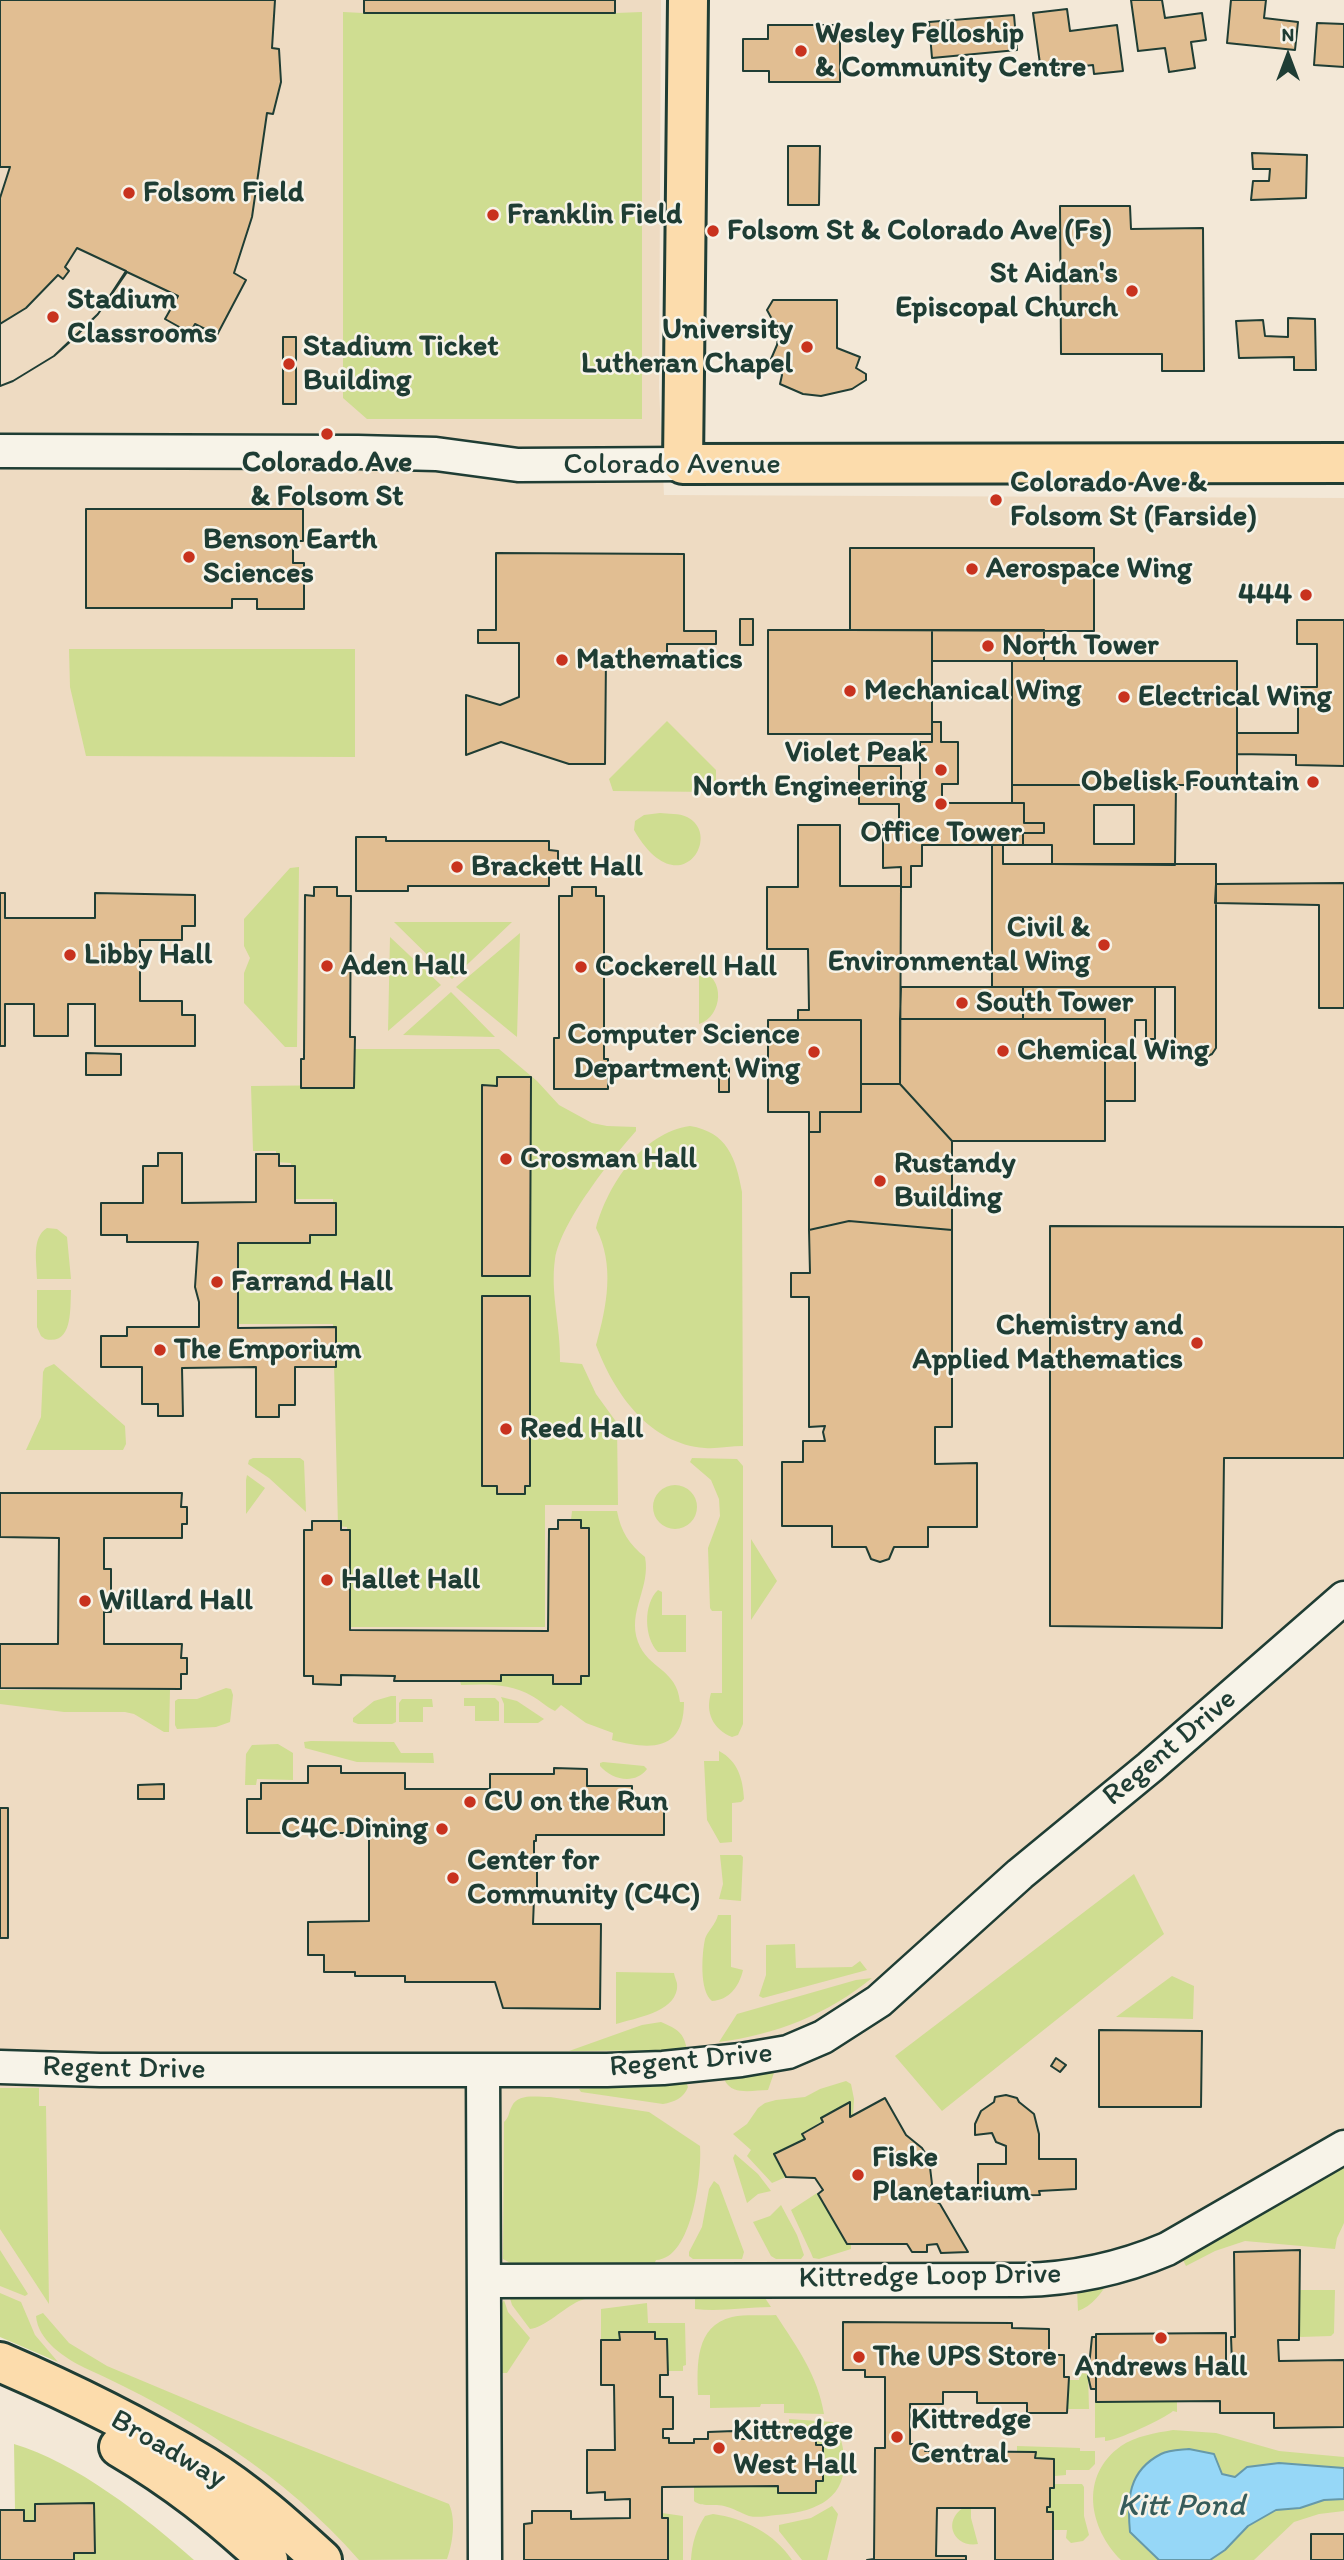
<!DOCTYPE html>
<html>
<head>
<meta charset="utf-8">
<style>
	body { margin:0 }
	#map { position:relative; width:1344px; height:2560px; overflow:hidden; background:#f3e8d7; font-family:Itim,sans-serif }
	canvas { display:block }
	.north { position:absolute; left:1253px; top:21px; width:70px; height:70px; -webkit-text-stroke:5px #f7f3e8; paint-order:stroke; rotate:0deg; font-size:19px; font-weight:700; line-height:28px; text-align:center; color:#1f3d34 }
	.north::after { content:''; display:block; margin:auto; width:24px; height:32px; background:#1f3d34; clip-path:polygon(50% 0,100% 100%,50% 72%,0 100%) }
</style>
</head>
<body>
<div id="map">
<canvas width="1344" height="2560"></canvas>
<div class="north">N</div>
</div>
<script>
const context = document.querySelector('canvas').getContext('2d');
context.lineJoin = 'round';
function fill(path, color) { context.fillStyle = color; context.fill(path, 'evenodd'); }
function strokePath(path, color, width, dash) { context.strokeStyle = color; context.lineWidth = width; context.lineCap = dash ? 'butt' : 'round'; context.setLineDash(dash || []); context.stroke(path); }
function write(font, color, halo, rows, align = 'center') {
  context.font = font + ' Itim,sans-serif'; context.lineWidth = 5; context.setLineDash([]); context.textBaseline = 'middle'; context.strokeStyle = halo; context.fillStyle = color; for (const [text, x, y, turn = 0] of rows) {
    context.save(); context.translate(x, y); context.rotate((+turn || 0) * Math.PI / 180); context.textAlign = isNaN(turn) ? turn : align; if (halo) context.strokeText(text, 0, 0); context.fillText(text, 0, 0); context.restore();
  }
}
fill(new Path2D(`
	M 0,0 L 661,0 L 659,388 L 664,495 L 1344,498 L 1344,2560 L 346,2560 L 318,2530 L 266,2483 L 191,2435 L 0,2332 Z`), '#eedbc2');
fill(new Path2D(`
	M 364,0 L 615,0 L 616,13 L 642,12 L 642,419 L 367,419 L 343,398 L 343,12 L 363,13 Z
	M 69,649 L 355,649 L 355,757 L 86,756 L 70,687 Z
	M 667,721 L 716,770 L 716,784 L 712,792 L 613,791 L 609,779 Z
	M 660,813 C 668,814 679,813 687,817 C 724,835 679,908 634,830 L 635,821 L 644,815 Z
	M 299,867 L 297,1047 L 285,1047 L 244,1003 L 244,973 L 250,958 L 244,946 L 244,919 L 290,868 Z
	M 394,922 L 512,922 L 452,979 Z
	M 520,933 L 517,1037 L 456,987 Z
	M 390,937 L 441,985 L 388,1031 Z
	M 699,970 C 726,977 723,1016 699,1024 Z
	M 451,992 L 495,1037 L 403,1035 Z
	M 351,1049 L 499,1049 L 537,1081 L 559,1105 L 592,1123 L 607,1126 L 636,1127 L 636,1131 C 611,1159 561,1222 555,1259 C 550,1293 561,1328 560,1362 L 582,1364 L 596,1394 L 617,1423 L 618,1505 L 545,1505 L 545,1627 L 347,1627 L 347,1527 L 338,1526 L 333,1324 L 235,1324 L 235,1240 L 306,1232 L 333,1232 L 333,1199 L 291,1199 L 291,1163 L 276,1162 L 276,1151 L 253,1151 L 251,1086 L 351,1085 Z
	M 690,1126 C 727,1132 736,1158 742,1192 L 743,1446 C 731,1446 717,1449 705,1448 C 649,1444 614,1393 596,1345 C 607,1306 615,1265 596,1228 C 608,1184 642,1133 690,1126 Z
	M 47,1228 L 57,1229 L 67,1237 L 71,1279 L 37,1279 C 37,1262 31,1238 47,1228 Z
	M 37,1290 L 71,1290 C 70,1309 73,1346 45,1339 L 41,1336 L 37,1327 Z
	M 54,1364 L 125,1426 L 126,1444 L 123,1450 L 26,1450 L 41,1417 L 43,1372 L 45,1368 Z
	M 253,1458 L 300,1458 L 304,1461 L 306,1512 L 269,1478 L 248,1464 L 249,1460 Z
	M 692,1458 L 737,1459 L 743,1466 L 743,1724 L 738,1735 L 732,1737 C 713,1729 705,1713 711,1693 L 722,1693 L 722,1611 L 712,1611 L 710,1608 L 708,1548 L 720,1516 L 719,1499 L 711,1480 L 690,1462 Z
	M 247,1475 L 265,1488 L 246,1514 L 246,1480 Z
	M653 1507a22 22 0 1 1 44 0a22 22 0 1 1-44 0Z
	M 572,1511 L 617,1511 C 621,1532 629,1544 645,1557 C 651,1588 627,1611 638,1642 C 648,1669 677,1669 680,1702 L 684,1702 C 684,1752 650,1750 612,1740 L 613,1733 L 586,1723 L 561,1705 L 555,1711 C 546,1707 540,1700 532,1696 C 510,1683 486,1684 461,1685 L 460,1681 L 501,1680 L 501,1675 L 553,1675 L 553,1684 L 589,1676 L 589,1529 L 581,1528 L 581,1520 L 571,1520 Z
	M 751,1539 L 777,1581 L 751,1620 Z
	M 658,1590 L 662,1592 L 662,1615 L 686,1615 L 686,1652 L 658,1652 C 644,1638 643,1604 658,1590 Z
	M 226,1688 L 231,1689 L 233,1695 L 230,1722 L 216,1727 L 177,1729 L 175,1725 L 175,1701 L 178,1699 L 197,1699 Z
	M 0,1690 L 170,1690 L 169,1732 L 164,1732 L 134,1714 L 125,1712 L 64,1712 L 0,1704 Z
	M 391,1696 L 396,1696 L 396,1722 L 392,1724 L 358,1724 L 353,1722 L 353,1718 L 374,1701 Z
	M 501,1697 L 517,1701 L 544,1719 L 538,1723 L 504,1723 L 504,1704 Z
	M 464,1698 L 495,1698 L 499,1702 L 499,1721 L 475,1721 L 475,1706 L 464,1706 Z
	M 402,1699 L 432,1699 L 433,1707 L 423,1707 L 423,1722 L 399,1722 L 399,1703 Z
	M 311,1741 L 394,1742 L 401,1753 L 433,1753 L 434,1763 L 357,1762 L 305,1748 L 304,1742 Z
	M 278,1744 L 293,1753 L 293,1780 L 257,1779 L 256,1785 L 245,1785 L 246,1754 L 252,1745 Z
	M 719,1751 C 738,1761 743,1779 744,1799 L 741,1802 L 732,1803 L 732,1842 L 720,1843 L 707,1820 L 704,1761 L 719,1761 Z
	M 603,1762 L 644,1766 L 647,1769 C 635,1785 612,1780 600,1766 L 600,1763 Z
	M 720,1855 L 741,1855 L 743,1857 L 741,1901 L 719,1899 L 723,1884 Z
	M 1134,1874 L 1164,1934 L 942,2111 L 895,2056 Z
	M 718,1915 L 731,1915 L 731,1967 L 743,1970 C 739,1987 729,2000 712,2001 C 699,1991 702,1953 705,1939 C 707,1932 716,1924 718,1915 Z
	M 795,1944 L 796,1968 L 852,1967 L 860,1961 L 867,1970 L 763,1998 L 759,1996 L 766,1975 L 766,1945 Z
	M 616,1972 L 674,1973 C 675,1980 678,1981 677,1989 C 673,2013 635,2018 616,2024 Z
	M 1172,1976 L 1194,1986 L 1193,2019 L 1116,2017 Z
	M 872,1978 C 828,2014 775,2035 719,2042 L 737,2014 L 856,1980 Z
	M 661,2022 C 677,2029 684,2032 687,2050 L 569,2051 L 642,2025 Z
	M 776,2067 L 768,2090 C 754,2090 733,2096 725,2081 L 726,2079 Z
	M 846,2081 L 851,2084 L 854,2099 L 853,2116 L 850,2117 L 850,2103 L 802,2134 L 805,2139 L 774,2154 L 786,2177 L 772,2183 L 747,2156 L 751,2150 L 733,2134 L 747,2124 L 758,2108 L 765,2103 L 776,2100 L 805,2097 L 820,2089 Z
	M 686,2082 L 688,2087 C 684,2098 674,2102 663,2104 L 581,2092 L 579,2089 Z
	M 0,2088 L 39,2088 L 39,2106 L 46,2106 L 49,2304 L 0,2229 Z
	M 550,2097 L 649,2112 L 700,2146 C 702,2174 692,2259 656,2260 L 653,2267 L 514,2265 L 503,2259 L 504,2122 C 510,2116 508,2113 512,2106 C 518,2093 537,2097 550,2097 Z
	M 735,2154 L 758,2174 L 771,2191 L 758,2194 L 747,2203 L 733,2158 Z
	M 1344,2164 L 1344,2223 L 1337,2238 L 1335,2249 L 1245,2241 L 1215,2251 L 1186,2266 L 1182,2258 Z
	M 714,2181 L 719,2185 L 744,2252 L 742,2259 L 693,2259 L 689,2256 L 689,2252 L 702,2227 L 709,2189 Z
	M 817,2193 L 847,2244 L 851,2244 L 851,2249 L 819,2259 L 813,2258 L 811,2253 L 791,2210 Z
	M 781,2205 L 797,2235 L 804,2255 L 801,2259 L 776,2259 L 771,2256 L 753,2222 L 770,2216 Z
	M 0,2250 L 28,2294 L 25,2296 L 0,2286 Z
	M 1109,2280 C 1102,2293 1092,2306 1078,2311 L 1077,2289 Z
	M 1300,2290 L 1335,2290 L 1334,2333 L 1331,2336 L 1300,2337 Z
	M 0,2293 L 21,2302 L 35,2335 L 58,2362 L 0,2337 Z
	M 612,2293 C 601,2295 590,2297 579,2301 C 565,2307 544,2328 530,2329 L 512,2305 L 509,2295 Z
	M 695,2295 L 763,2295 L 771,2307 C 745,2307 721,2312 695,2309 Z
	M 504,2300 L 508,2312 L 530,2338 L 507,2373 L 499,2373 L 498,2310 Z
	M 647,2303 L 648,2323 L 685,2323 L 686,2365 L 683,2366 L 683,2371 L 668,2371 L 667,2339 L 655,2339 L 654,2332 L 620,2332 L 620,2340 L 601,2340 L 601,2309 Z
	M 43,2313 L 69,2343 L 107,2366 L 255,2428 L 449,2504 C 456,2519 453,2543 447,2559 L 359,2560 C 285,2475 187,2414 85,2368 C 65,2358 38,2341 36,2316 Z
	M 776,2315 C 797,2347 818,2376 824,2414 L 784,2413 L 784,2404 L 761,2404 L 760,2407 L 710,2408 L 710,2395 L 698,2395 C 697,2365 695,2326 732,2317 C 746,2314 762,2316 776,2315 Z
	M 1080,2373 L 1088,2374 L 1089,2409 L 1067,2409 L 1069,2380 L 1079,2380 Z
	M 1095,2402 L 1177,2402 L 1177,2412 L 1173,2411 C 1164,2419 1116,2441 1105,2441 L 1105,2437 L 1095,2438 Z
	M 789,2419 L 833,2422 C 841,2436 844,2447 844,2463 C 845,2502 809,2513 776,2515 C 768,2516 757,2518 749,2516 C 741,2513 733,2508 724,2506 C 714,2503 702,2508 694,2501 L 694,2487 L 778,2486 L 779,2493 L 816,2493 L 816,2481 L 823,2481 L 823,2445 L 816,2445 L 815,2432 L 789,2432 Z
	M 1173,2430 L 1216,2433 L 1279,2451 L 1344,2457 L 1344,2511 L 1319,2514 L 1294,2522 L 1254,2560 L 1121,2560 C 1089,2528 1079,2476 1121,2446 C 1136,2436 1155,2433 1173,2430 Z
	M 14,2444 C 74,2461 147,2518 194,2560 L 74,2560 L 74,2553 L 95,2552 L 94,2503 L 35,2504 L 35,2521 L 24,2521 L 24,2510 L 15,2510 Z
	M 1017,2446 L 1080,2448 L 1080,2451 L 1095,2451 L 1095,2464 L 1089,2470 L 1066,2470 L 1066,2475 L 1055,2476 L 1054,2459 L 1035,2458 L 1036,2453 L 1017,2452 Z
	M 1054,2484 L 1082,2484 L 1084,2487 L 1084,2516 L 1089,2535 L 1083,2541 L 1071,2543 L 1066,2538 L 1067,2530 L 1053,2530 L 1053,2513 L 1047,2512 L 1047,2507 L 1050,2507 L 1050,2488 L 1054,2488 Z
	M 832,2506 L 838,2514 L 827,2560 L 802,2560 L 779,2531 L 779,2525 L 811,2518 Z
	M 963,2508 L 971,2508 L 971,2518 L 978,2544 C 954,2548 942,2522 963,2508 Z
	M 662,2513 L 683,2516 L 683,2560 L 668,2560 Z
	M 713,2514 C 744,2518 775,2534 792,2560 L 691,2560 C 692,2543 696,2530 705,2516 Z`), '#cfdd91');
const water = new Path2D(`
	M 1189,2449 L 1214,2454 L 1222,2474 L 1235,2477 L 1247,2467 L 1279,2463 L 1344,2468 L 1344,2499 L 1324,2500 L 1300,2508 L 1276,2510 L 1248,2526 L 1225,2550 L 1210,2560 L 1159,2560 L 1130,2532 C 1127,2499 1128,2471 1161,2454 C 1169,2450 1181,2450 1189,2449 Z`);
fill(water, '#96d7f7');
strokePath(water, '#6699a9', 2);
const building = new Path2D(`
	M 0,0 L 275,0 L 272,48 L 279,49 L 281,82 L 273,114 L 267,113 L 252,217 L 234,273 L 246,280 L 217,335 L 195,324 L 190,333 L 165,319 L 178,296 L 127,272 L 98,314 L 54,356 L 13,381 L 0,386 L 0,198 L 10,167 L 0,167 Z
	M 364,0 L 615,0 L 615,13 L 364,13 Z
	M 1131,0 L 1162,0 L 1165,18 L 1202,13 L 1206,40 L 1191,42 L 1195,68 L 1169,72 L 1165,48 L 1138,51 Z
	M 1231,0 L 1266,0 L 1264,18 L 1298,22 L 1295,50 L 1227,43 Z
	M 1067,9 L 1070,31 L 1117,25 L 1123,71 L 1094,74 L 1093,65 L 1041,71 L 1033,13 Z
	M 1014,15 L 1017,50 L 932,58 L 929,22 Z
	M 1317,23 L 1344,24 L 1344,67 L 1314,65 Z
	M 768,25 L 840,25 L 840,82 L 769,82 L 769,71 L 743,71 L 743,39 L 768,39 Z
	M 788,146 L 820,146 L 819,205 L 788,205 Z
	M 1252,153 L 1307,155 L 1306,198 L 1251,200 L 1253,181 L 1269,181 L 1270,169 L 1253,169 Z
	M 1060,206 L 1130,206 L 1131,229 L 1203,228 L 1204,371 L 1162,371 L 1162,354 L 1061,354 Z
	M 77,248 L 126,271 L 98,314 L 72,340 L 54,356 L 13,381 L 0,386 L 0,324 L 26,308 L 58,275 L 63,279 L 69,271 L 65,267 Z
	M 773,300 L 837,300 L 837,348 L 860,357 L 856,368 L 866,374 L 866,380 L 852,389 L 821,396 L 803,394 L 780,384 L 782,375 L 778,367 L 768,366 L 777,345 L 779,332 L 767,310 Z
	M 1288,318 L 1315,319 L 1316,370 L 1294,370 L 1294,357 L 1239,358 L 1236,321 L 1263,320 L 1265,336 L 1288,337 Z
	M 283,337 L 296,337 L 296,404 L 283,404 Z
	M 86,509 L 303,509 L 303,541 L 293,541 L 293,563 L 304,563 L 304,609 L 257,609 L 257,599 L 232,599 L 232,608 L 86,608 Z
	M 850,548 L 1094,548 L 1094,631 L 850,630 Z
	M 496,553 L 684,554 L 684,631 L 716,631 L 716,644 L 667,644 L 667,663 L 641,663 L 641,657 L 606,657 L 605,764 L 569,764 L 501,742 L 466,755 L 466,695 L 500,705 L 519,697 L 519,643 L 478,643 L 478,630 L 496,630 Z
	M 740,619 L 753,619 L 753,645 L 740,645 Z
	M 1297,620 L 1344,620 L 1344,766 L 1296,765 L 1296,755 L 1237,754 L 1237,733 L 1298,733 L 1298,687 L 1317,687 L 1317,644 L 1297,644 Z
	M 768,630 L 932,630 L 932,734 L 768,734 Z
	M 932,630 L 1044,630 L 1044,661 L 932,661 Z
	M 1012,661 L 1237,661 L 1237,785 L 1012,785 Z
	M 932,722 L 941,722 L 941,742 L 958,742 L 958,784 L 942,784 L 942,803 L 1024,803 L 1024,823 L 1044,823 L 1044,833 L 1023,833 L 1023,845 L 922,845 L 922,866 L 911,866 L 911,887 L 901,887 L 901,867 L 883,868 L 883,825 L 899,826 L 899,804 L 859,804 L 859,793 L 839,793 L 839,783 L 859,783 L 859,766 L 901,766 L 901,782 L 920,782 L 920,742 L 932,742 Z
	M 1012,785 L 1176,785 L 1175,865 L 1052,864 L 1052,845 L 1023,845 L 1023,833 L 1044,833 L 1044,823 L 1024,823 L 1024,803 L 1012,803 ZM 1094,805 L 1134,805 L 1134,844 L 1094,844 Z
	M 798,825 L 840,825 L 840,886 L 901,886 L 900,1084 L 861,1084 L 861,1020 L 798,1020 L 798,1010 L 809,1010 L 808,949 L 767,949 L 767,887 L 798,887 Z
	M 356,837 L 386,837 L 386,841 L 549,841 L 549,850 L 558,851 L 558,873 L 549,873 L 549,886 L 408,886 L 408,891 L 356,891 Z
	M 992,845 L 1003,845 L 1003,864 L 1216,864 L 1216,1048 L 1212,1054 L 1199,1060 L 1192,1060 L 1185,1058 L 1175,1048 L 1175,987 L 992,987 Z
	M 1344,883 L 1344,1008 L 1319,1008 L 1319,905 L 1215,903 L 1216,884 Z
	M 314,887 L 337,887 L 337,896 L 351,896 L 350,1037 L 355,1037 L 354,1088 L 301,1088 L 301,1059 L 304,1059 L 305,895 L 314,896 Z
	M 572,887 L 596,887 L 596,896 L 604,896 L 604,1059 L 608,1059 L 608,1089 L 554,1089 L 554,1038 L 559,1038 L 559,896 L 572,896 Z
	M 0,893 L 5,893 L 5,918 L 95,918 L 95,893 L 195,895 L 195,926 L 182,926 L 182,940 L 140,940 L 140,1001 L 182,1001 L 182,1015 L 195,1015 L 195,1046 L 95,1046 L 95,1004 L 68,1004 L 68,1036 L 34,1036 L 34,1004 L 5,1004 L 5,1046 L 0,1046 Z
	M 901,987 L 1023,987 L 1023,1019 L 900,1019 Z
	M 1023,987 L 1155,987 L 1155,1039 L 1146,1039 L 1146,1020 L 1135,1020 L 1135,1101 L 1105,1101 L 1105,1019 L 1023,1019 Z
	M 900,1019 L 1105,1019 L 1105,1141 L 952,1141 L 900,1084 Z
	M 768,1020 L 861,1020 L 861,1112 L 820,1112 L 820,1132 L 809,1132 L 809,1112 L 768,1112 Z
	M 86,1053 L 121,1054 L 121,1075 L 86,1075 Z
	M 719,1068 L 729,1068 L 729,1092 L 719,1092 Z
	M 497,1077 L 531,1077 L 530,1276 L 482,1276 L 482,1085 L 497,1086 Z
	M 861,1084 L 900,1084 L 952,1141 L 952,1230 L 849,1221 L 809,1230 L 809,1132 L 820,1132 L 820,1112 L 861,1112 Z
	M 158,1153 L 182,1153 L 182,1203 L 256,1202 L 256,1154 L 279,1154 L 279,1166 L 295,1166 L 295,1203 L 336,1203 L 336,1235 L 310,1235 L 310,1243 L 238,1243 L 238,1328 L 336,1327 L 336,1367 L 295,1367 L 295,1405 L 279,1405 L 279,1417 L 256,1417 L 256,1367 L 182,1368 L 183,1416 L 158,1416 L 158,1404 L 142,1404 L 142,1367 L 101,1367 L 101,1336 L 127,1336 L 127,1327 L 199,1327 L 199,1302 L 195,1287 L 198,1242 L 127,1242 L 127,1235 L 101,1235 L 101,1203 L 143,1203 L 143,1166 L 158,1166 Z
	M 849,1221 L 952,1230 L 952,1427 L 935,1427 L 935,1464 L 977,1463 L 977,1527 L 928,1527 L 928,1547 L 894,1547 L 889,1559 L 880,1562 L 871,1559 L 866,1547 L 832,1547 L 832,1526 L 782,1526 L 782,1462 L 803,1462 L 803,1441 L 825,1441 L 823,1432 L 825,1426 L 809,1427 L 809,1297 L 791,1297 L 791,1273 L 810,1273 L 809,1230 Z
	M 1050,1226 L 1344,1227 L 1344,1458 L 1224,1458 L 1222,1628 L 1050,1626 Z
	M 482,1296 L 530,1296 L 530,1486 L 525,1486 L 525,1494 L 497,1494 L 497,1486 L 482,1486 Z
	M 0,1493 L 182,1493 L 181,1507 L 187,1507 L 187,1524 L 182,1524 L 182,1538 L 104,1538 L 104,1569 L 111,1569 L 111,1612 L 104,1612 L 104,1644 L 182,1644 L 181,1658 L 187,1658 L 187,1674 L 181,1674 L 181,1689 L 0,1688 L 0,1644 L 58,1644 L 59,1538 L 0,1537 Z
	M 558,1520 L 581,1520 L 581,1528 L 589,1528 L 589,1676 L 581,1676 L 581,1684 L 553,1684 L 553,1675 L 501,1675 L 501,1681 L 394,1681 L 395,1676 L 341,1675 L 341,1685 L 313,1684 L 313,1676 L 304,1676 L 304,1530 L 312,1530 L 312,1521 L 341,1521 L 341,1530 L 350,1530 L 350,1630 L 548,1631 L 549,1529 L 558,1529 Z
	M 308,1766 L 341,1766 L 341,1773 L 405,1773 L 405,1789 L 490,1789 L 490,1774 L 554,1774 L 554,1768 L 587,1769 L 587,1786 L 632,1786 L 632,1802 L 664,1802 L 664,1835 L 536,1835 L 536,1841 L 534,1841 L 534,1859 L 537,1859 L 537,1898 L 534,1898 L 533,1924 L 601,1924 L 600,2009 L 503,2008 L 495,1982 L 405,1982 L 405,1976 L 355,1976 L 355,1972 L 324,1972 L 324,1955 L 308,1955 L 308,1922 L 369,1921 L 369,1833 L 247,1833 L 247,1799 L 261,1799 L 261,1783 L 308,1783 Z
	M 164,1784 L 164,1799 L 138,1799 L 138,1785 Z
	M 0,1808 L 8,1808 L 8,1938 L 0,1938 Z
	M 1099,2030 L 1202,2031 L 1201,2107 L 1099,2107 Z
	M 1056,2058 L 1066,2065 L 1060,2072 L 1051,2066 Z
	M 1006,2095 L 1017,2098 L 1019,2102 L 1034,2114 L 1039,2134 L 1039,2159 L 1076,2159 L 1076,2189 L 1039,2191 L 1040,2195 L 978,2196 L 978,2164 L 1006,2164 L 1006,2146 L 996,2142 L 992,2133 L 975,2135 L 975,2124 L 981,2111 L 994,2102 L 995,2097 Z
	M 885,2098 L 906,2135 L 922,2148 L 929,2159 L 932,2184 L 927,2196 L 940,2204 L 968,2252 L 941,2253 L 937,2244 L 927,2245 L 927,2252 L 912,2252 L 907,2244 L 847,2244 L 818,2194 L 823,2190 L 815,2178 L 786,2177 L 774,2154 L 805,2139 L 802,2134 L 823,2122 L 821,2118 L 850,2102 L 850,2117 Z
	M 1300,2250 L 1299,2340 L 1278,2340 L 1279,2361 L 1344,2360 L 1344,2427 L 1274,2428 L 1274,2413 L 1220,2413 L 1220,2401 L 1096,2402 L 1096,2334 L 1226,2333 L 1226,2363 L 1232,2363 L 1231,2337 L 1235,2337 L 1234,2252 Z
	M 843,2322 L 1012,2323 L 1012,2328 L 1049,2329 L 1049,2355 L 1064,2355 L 1064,2377 L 1069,2377 L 1067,2413 L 1027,2413 L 1027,2403 L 977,2403 L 977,2392 L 943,2392 L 943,2404 L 910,2404 L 910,2444 L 925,2444 L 925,2451 L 1036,2452 L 1035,2458 L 1054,2459 L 1054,2488 L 1050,2488 L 1050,2507 L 1047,2507 L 1047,2512 L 1053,2512 L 1053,2560 L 995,2560 L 995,2508 L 937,2508 L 936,2556 L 966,2556 L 966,2560 L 867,2560 L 874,2559 L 875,2448 L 885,2448 L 885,2377 L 865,2377 L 865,2370 L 843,2370 Z
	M 619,2332 L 655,2332 L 655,2339 L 667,2339 L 668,2375 L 660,2375 L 660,2397 L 673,2397 L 673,2429 L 663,2429 L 663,2438 L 669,2438 L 669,2443 L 694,2443 L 694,2439 L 708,2439 L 708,2432 L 734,2431 L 734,2439 L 768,2439 L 768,2428 L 787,2428 L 787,2432 L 816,2432 L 816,2445 L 823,2445 L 823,2481 L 816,2481 L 816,2493 L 778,2493 L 778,2486 L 662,2487 L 662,2518 L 668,2518 L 668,2560 L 524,2560 L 524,2524 L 532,2523 L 532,2511 L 571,2511 L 571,2519 L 630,2518 L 630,2499 L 605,2500 L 605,2492 L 587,2493 L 587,2450 L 615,2450 L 614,2385 L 601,2385 L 601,2340 L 620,2340 Z
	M 1092,2337 L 1096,2337 L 1096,2389 L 1091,2389 L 1088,2376 Z
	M 94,2503 L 95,2553 L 74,2553 L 74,2560 L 0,2560 L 0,2510 L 24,2510 L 24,2521 L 35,2521 L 35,2504 Z
	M 1311,2534 L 1344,2534 L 1344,2560 L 1311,2560 Z`);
fill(building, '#e1be92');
strokePath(building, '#1f3d34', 2);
const minor = new Path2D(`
	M 0,451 L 358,452 L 436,454 L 518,465 L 683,464
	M 0,2067 L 100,2070 L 607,2070 L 663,2068 L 741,2060 L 788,2052 L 823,2037 L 879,2001 L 1020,1874 L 1150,1767 L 1344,1598
	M 483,2071 L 485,2560
	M 484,2281 L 1022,2280 C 1073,2279 1120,2269 1167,2249 L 1344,2147`);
const major = new Path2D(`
	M 688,0 L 683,464 L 1344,463
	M 0,2362 C 70,2392 140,2427 205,2466 C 247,2492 286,2527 322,2560
	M 119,2447 C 177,2481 219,2515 268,2560`);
strokePath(minor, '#1f3d34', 37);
strokePath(major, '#1f3d34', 44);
strokePath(minor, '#f7f3e8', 32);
strokePath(major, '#fcdcac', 38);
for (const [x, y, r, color] of [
	[801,51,7,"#c8321e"],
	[129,193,7,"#c8321e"],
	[493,215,7,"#c8321e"],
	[713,231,7,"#c8321e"],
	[1132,291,7,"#c8321e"],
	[53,317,7,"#c8321e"],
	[807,347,7,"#c8321e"],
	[289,364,7,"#c8321e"],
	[327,434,7,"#c8321e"],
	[996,500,7,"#c8321e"],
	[189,557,7,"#c8321e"],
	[972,569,7,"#c8321e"],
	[1306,595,7,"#c8321e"],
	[988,646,7,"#c8321e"],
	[562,660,7,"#c8321e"],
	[850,691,7,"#c8321e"],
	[1124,697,7,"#c8321e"],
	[941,770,7,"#c8321e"],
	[1313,782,7,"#c8321e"],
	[941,804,7,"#c8321e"],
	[457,867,7,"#c8321e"],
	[1104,945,7,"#c8321e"],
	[70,955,7,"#c8321e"],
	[327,966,7,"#c8321e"],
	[581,967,7,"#c8321e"],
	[962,1003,7,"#c8321e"],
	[1003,1051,7,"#c8321e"],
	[814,1052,7,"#c8321e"],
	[506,1159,7,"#c8321e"],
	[880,1181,7,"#c8321e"],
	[217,1282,7,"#c8321e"],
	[1197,1343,7,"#c8321e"],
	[160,1350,7,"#c8321e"],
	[506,1429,7,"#c8321e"],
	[327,1580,7,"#c8321e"],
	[85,1601,7,"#c8321e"],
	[470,1802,7,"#c8321e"],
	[442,1829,7,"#c8321e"],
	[453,1878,7,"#c8321e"],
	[858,2175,7,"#c8321e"],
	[1161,2338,7,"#c8321e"],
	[859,2357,7,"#c8321e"],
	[897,2437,7,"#c8321e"],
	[719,2448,7,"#c8321e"]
]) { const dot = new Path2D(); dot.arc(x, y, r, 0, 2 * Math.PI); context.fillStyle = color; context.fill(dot); strokePath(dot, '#f7f3e8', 2.5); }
write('bold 30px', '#1f3d34', '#f7f3e8', [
	["Wesley Felloship",815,34],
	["& Community Centre",815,68],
	["Folsom Field",143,193],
	["Franklin Field",507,215],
	["Folsom St & Colorado Ave (Fs)",727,231],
	["St Aidan's",1118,274,"right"],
	["Episcopal Church",1118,308,"right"],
	["Stadium",67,300],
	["Classrooms",67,334],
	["University",793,330,"right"],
	["Lutheran Chapel",793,364,"right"],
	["Stadium Ticket",303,347],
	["Building",303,381],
	["Colorado Ave",327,463,"center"],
	["& Folsom St",327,497,"center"],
	["Colorado Ave &",1010,483],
	["Folsom St (Farside)",1010,517],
	["Benson Earth",203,540],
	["Sciences",203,574],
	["Aerospace Wing",986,569],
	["444",1292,595,"right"],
	["North Tower",1002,646],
	["Mathematics",576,660],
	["Mechanical Wing",864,691],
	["Electrical Wing",1138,697],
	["Violet Peak",927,753,"right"],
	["North Engineering",927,787,"right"],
	["Obelisk Fountain",1299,782,"right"],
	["Office Tower",941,833,"center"],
	["Brackett Hall",471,867],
	["Civil &",1090,928,"right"],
	["Environmental Wing",1090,962,"right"],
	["Libby Hall",84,955],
	["Aden Hall",341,966],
	["Cockerell Hall",595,967],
	["South Tower",976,1003],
	["Computer Science",800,1035,"right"],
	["Department Wing",800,1069,"right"],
	["Chemical Wing",1017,1051],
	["Crosman Hall",520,1159],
	["Rustandy",894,1164],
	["Building",894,1198],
	["Farrand Hall",231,1282],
	["Chemistry and",1183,1326,"right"],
	["Applied Mathematics",1183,1360,"right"],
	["The Emporium",174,1350],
	["Reed Hall",520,1429],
	["Hallet Hall",341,1580],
	["Willard Hall",99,1601],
	["CU on the Run",484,1802],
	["C4C Dining",428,1829,"right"],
	["Center for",467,1861],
	["Community (C4C)",467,1895],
	["Fiske",872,2158],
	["Planetarium",872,2192],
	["The UPS Store",873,2357],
	["Andrews Hall",1161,2367,"center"],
	["Kittredge",911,2420],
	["Central",911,2454],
	["Kittredge",733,2431],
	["West Hall",733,2465]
], 'left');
write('30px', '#1f3d34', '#f7f3e8', [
	["Colorado Avenue",672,465],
	["Regent Drive",1170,1748,-40],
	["Regent Drive",691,2061,-5],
	["Regent Drive",124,2069,1],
	["Kittredge Loop Drive",930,2277,-1],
	["Broadway",168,2450,30]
]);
write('italic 32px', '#375c5b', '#f7f3e8', [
	["Kitt Pond",1181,2507]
]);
</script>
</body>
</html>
